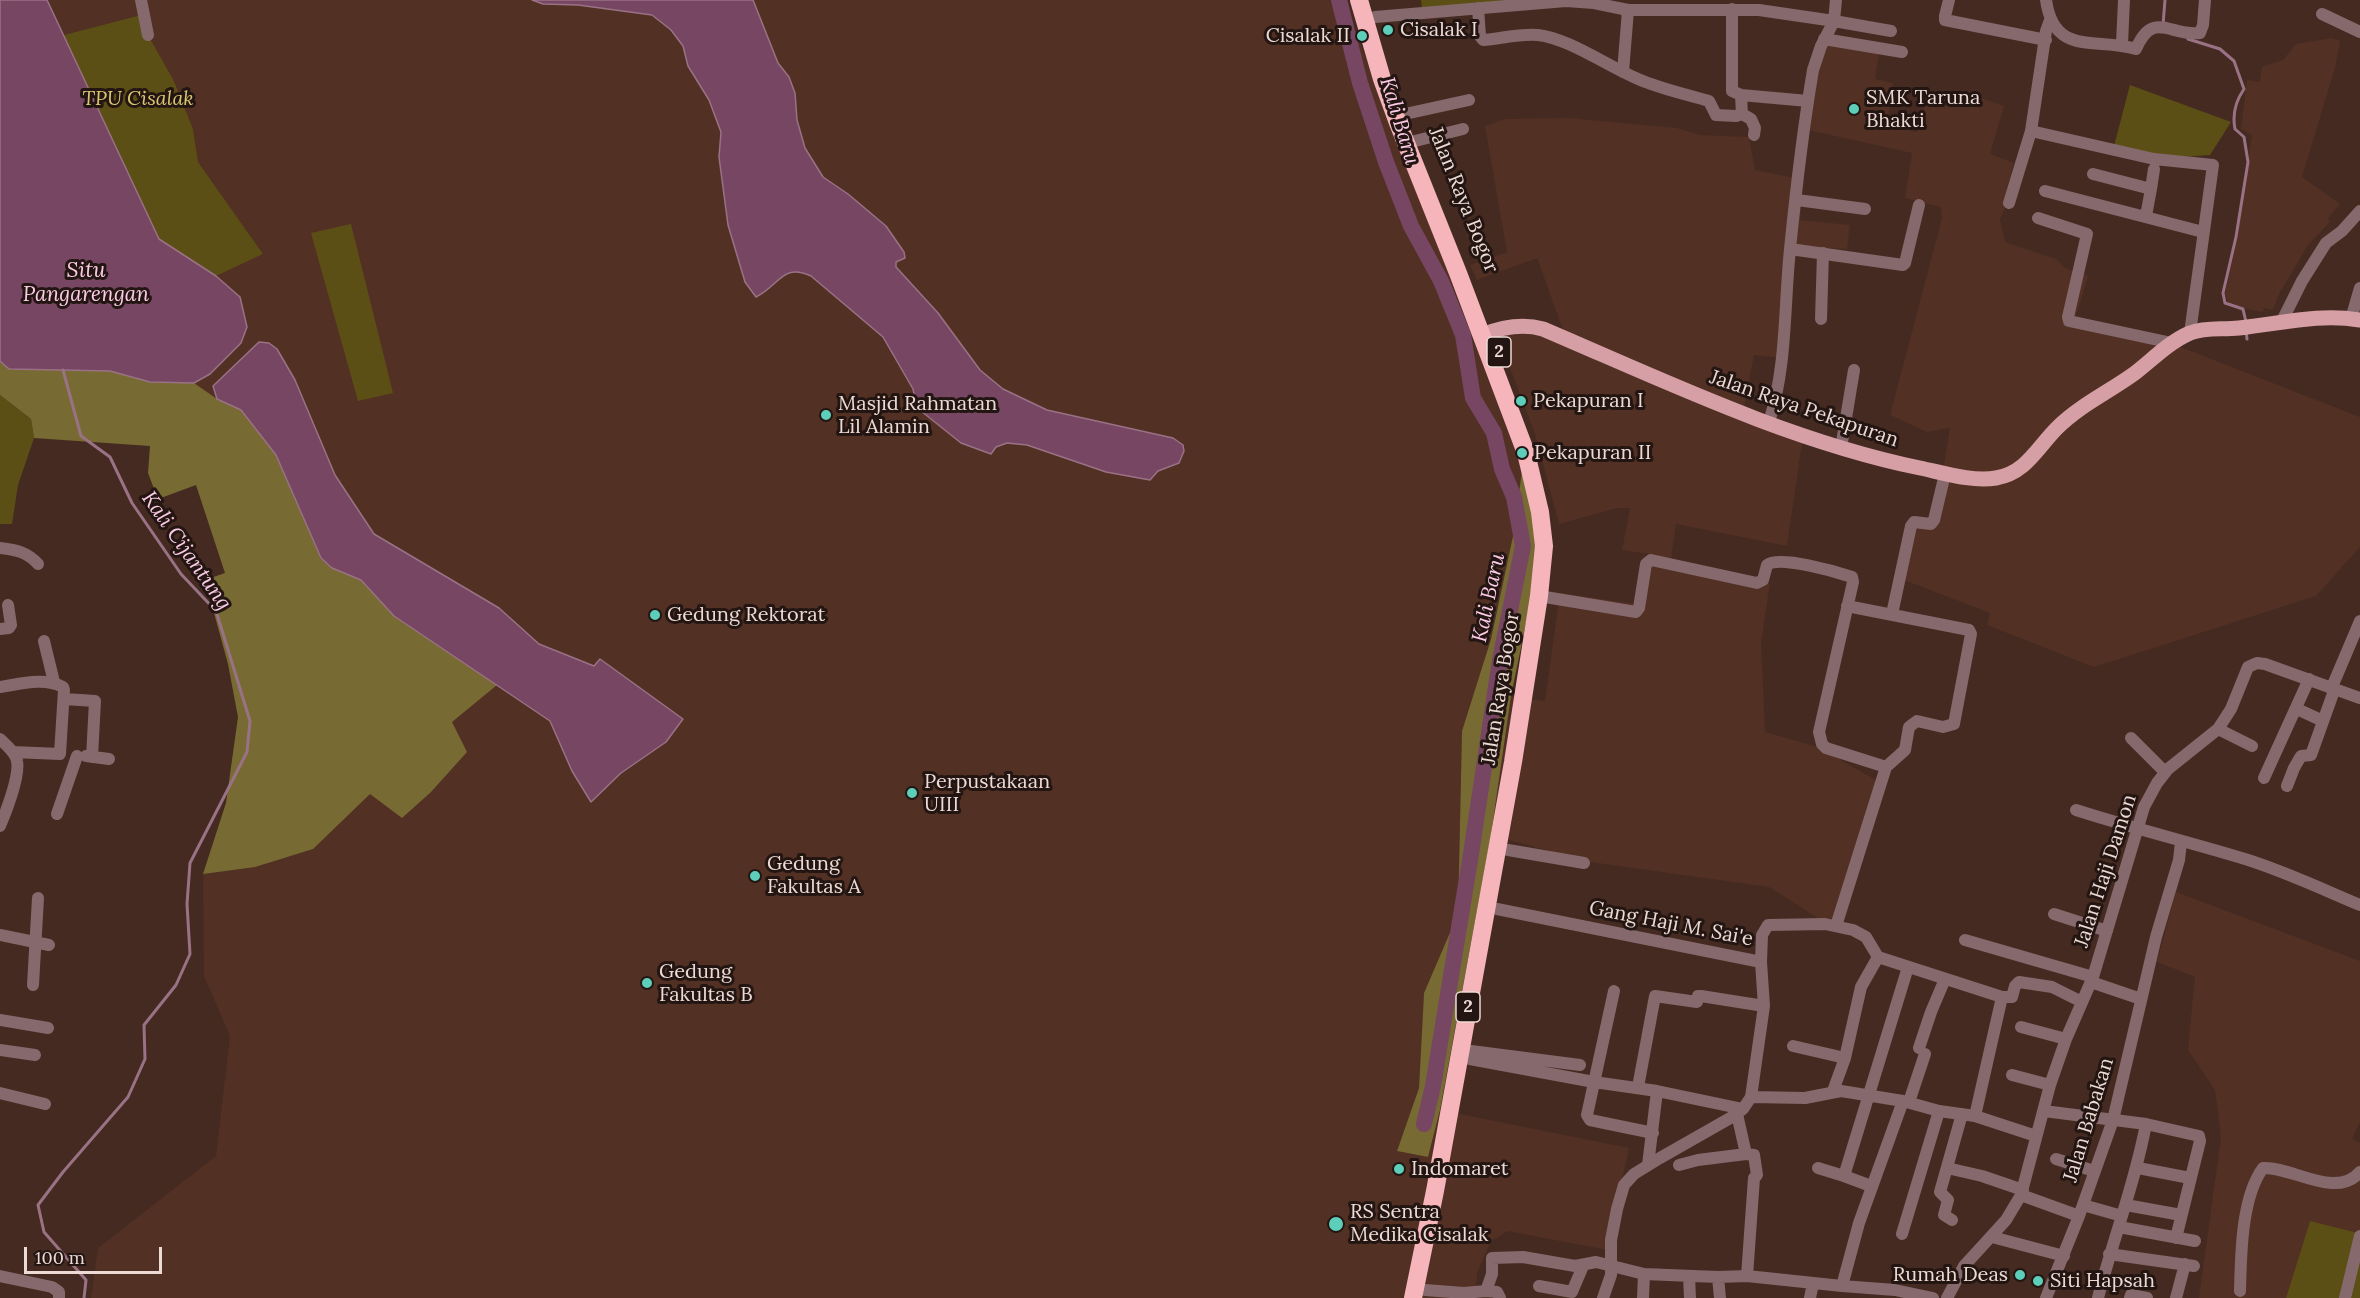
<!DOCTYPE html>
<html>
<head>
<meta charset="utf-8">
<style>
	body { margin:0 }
	#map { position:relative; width:2360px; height:1298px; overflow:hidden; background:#452a21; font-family:Lora,serif }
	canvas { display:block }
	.scale { position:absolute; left:24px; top:1247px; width:138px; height:27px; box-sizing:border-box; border:3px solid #eddad4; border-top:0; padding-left:8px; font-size:18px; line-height:21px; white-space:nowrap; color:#eddad4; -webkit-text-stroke:4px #231612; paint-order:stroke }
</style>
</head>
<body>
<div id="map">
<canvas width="2360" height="1298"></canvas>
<div class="scale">100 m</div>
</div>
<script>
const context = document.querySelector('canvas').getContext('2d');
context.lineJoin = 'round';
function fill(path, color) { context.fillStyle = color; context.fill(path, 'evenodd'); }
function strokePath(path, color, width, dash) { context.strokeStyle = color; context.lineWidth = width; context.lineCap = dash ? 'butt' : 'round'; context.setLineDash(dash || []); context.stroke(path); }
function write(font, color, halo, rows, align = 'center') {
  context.font = font + ' Lora,serif'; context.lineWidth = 6; context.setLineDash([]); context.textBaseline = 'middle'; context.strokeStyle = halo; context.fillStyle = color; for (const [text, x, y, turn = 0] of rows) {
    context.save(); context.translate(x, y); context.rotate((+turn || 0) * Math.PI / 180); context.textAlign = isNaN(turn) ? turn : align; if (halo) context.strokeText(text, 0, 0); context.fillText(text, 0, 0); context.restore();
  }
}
fill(new Path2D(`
	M 47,0 L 1348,0 L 1354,27 L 1506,419 L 1522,471 L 1513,536 L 1491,639 L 1462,731 L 1458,914 L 1424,993 L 1419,1088 L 1397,1151 L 1428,1157 L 1440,1110 L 1629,1148 L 1607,1250 L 1508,1231 L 1491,1241 L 1477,1273 L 1475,1298 L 91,1298 L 98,1248 L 216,1156 L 230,1036 L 204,976 L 203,874 L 226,803 L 238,717 L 228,664 L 205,580 L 225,573 L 196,485 L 158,499 L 148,473 L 150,446 L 110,371 L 150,382 L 194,383 L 240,297 L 216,276 L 263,254 L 198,162 L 193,129 L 174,81 L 148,35 L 141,15 L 64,35 Z
	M 2332,38 L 2340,41 L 2335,68 L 2302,177 L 2340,204 L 2328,218 L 2330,222 L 2308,245 L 2279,294 L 2273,310 L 2264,308 L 2263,312 L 2233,306 L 2228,302 L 2225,294 L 2238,234 L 2252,135 L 2241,129 L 2247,80 L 2260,82 L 2262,67 L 2283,60 L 2296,44 Z
	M 1822,43 L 1879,52 L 1875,79 L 1893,83 L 1887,125 L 1917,132 L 1928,92 L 1973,95 L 2004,106 L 1990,154 L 2014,163 L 2007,188 L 2012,189 L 2000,220 L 2005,242 L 2056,259 L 2065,268 L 2088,276 L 2075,319 L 2165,341 L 2360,417 L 2360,547 L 2316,596 L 2094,667 L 1987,625 L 1990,613 L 1904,580 L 1912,517 L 1935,519 L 1950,428 L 1927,432 L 1890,415 L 1942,218 L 1941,207 L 1905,198 L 1912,153 L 1808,130 Z
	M 1568,118 L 1677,128 L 1700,135 L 1749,137 L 1755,170 L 1804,180 L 1800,220 L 1850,225 L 1847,249 L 1797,247 L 1784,358 L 1754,355 L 1742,417 L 1803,436 L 1787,546 L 1676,524 L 1670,566 L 1770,583 L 1761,643 L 1765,732 L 1818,747 L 1881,783 L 1835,922 L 1821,920 L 1769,887 L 1590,862 L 1491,835 L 1511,696 L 1545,701 L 1560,593 L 1643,605 L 1654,555 L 1622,550 L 1630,508 L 1617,508 L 1559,524 L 1535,434 L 1497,334 L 1523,328 L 1566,338 L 1537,258 L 1477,280 L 1470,265 L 1507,252 L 1485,126 L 1506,119 Z
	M 2176,892 L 2360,961 L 2360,1122 L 2352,1139 L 2360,1143 L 2360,1229 L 2358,1233 L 2310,1221 L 2286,1298 L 2199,1298 L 2221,1137 L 2215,1090 L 2188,1050 L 2195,977 L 2157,962 Z`), '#523024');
fill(new Path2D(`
	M 1421,0 L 1524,0 L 1422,9 Z
	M 141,15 L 148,35 L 174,81 L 193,129 L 198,162 L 263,254 L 216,276 L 159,239 L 64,35 Z
	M 2130,85 L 2231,122 L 2210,155 L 2167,158 L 2114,146 Z
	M 351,224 L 393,393 L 358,401 L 311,233 Z
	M 0,395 L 31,419 L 34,438 L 18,485 L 12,524 L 0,524 Z
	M 2310,1221 L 2358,1233 L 2360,1229 L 2360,1298 L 2286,1298 Z`), '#5c4f16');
fill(new Path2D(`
	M 0,361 L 9,369 L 110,371 L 150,382 L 194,383 L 217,399 L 241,410 L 276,455 L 321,559 L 332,568 L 361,580 L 394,616 L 497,685 L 452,722 L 467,752 L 431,792 L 402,818 L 370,794 L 313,849 L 255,867 L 203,874 L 226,803 L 238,717 L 228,664 L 205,580 L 225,573 L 196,485 L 158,499 L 148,473 L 150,446 L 34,438 L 31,419 L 0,395 Z
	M 1527,458 L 1541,550 L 1511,696 L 1491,835 L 1440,1110 L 1428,1157 L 1397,1151 L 1419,1088 L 1424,993 L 1458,914 L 1462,731 L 1491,639 L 1513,536 L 1522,471 Z`), '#776a32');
const water = new Path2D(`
	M 0,0 L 47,0 L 159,239 L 216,276 L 240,297 L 247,327 L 241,343 L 210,374 L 194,383 L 150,382 L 110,371 L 9,369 L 0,361 Z
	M 532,0 L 753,0 L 778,63 L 789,77 L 795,93 L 797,120 L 805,148 L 823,177 L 848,194 L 886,226 L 904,252 L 905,258 L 896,262 L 896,267 L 938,313 L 980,370 L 1003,389 L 1047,410 L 1173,438 L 1183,445 L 1184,451 L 1179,463 L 1158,471 L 1150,480 L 1106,472 L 1027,445 L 1007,443 L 996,447 L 991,454 L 961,443 L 921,411 L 916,403 L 913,389 L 883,337 L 811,276 C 782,263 780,285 756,297 L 745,282 L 728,225 L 719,157 L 721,132 L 709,100 L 688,66 L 683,46 L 671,30 L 652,15 L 578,5 L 543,4 Z
	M 259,342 L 269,343 L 277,349 L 295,380 L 335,475 L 374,534 L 499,608 L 539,644 L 594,666 L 600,659 L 683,719 L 666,742 L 621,773 L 591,802 L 572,771 L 550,721 L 394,616 L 361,580 L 332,568 L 321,558 L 276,455 L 241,410 L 217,399 L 213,386 Z`);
fill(water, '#774663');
strokePath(water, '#9a7285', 1.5);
strokePath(new Path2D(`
	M 2163,25 L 2165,0
	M 2188,39 L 2220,49 L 2234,61 L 2244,89 C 2235,102 2232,114 2235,129 L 2244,137 L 2248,162 L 2236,237 L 2223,293 L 2225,303 L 2243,309 L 2246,322
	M 2246,331 L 2247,339
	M 63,370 L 81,436 L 110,457 L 132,503 L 181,574 L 216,611 L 250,721 L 247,752 L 190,863 L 187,904 L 190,954 L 176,985 L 144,1025 L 145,1059 L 128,1097 L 63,1172 L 38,1205 L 44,1232 L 86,1280 L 84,1298`), '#9a7285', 3);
strokePath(new Path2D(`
	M 1339,0 L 1360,83 L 1386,162 L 1411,226 L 1441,281 L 1463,335 L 1473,398 L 1494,433 L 1502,469 L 1514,497 L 1523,546 L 1500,660 L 1471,854 L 1433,1086 L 1424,1124`), '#774663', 16);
strokePath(new Path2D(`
	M 141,0 L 148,35
	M 1949,0 L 1945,16 L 1945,20 L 2046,40
	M 2046,0 C 2054,57 2096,37 2136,49 C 2153,9 2171,37 2200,33 L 2203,25 L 2205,0
	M 1478,8 L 1480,36 L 1483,40 C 1500,39 1520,33 1538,35 C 1568,38 1609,67 1638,79 C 1661,89 1685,94 1709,101 L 1716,115 L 1736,116 L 1742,114 L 1741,95
	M 1732,9 L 1732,91 L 1741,95 L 1808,101
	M 2322,14 L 2360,32
	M 1375,17 L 1566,1 L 1594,3 L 1628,10 L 1759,10 L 1834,21 L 1836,0
	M 1824,39 L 1902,52
	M 2122,44 L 2124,0
	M 1623,72 L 1628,10
	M 1405,114 L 1469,100
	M 1742,114 L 1751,119 L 1755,128 L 1754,135
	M 2031,131 L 2154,159 L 2213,165 L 2190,333
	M 1415,141 L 1463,129
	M 2093,174 L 2151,189 L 2146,216
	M 2151,189 L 2154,169
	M 2045,191 L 2203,232
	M 1797,200 L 1865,209
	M 2009,203 L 2031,131 L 2046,31 L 2050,20
	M 2038,218 L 2087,234 L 2068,317 L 2069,321 L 2172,343
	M 1790,249 L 1903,265 L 1905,263 L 1919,205
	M 1821,319 L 1823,253
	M 2351,319 L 2360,288
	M 2282,321 L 2302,281 L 2326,243 L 2342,231 L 2360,211
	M 1769,422 C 1787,366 1784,307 1790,249 C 1796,189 1803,129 1813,70 L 1821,46 L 1834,21 L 1891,31
	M 1841,448 L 1854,370
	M 0,548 C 17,550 27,552 38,564
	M 1539,596 L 1636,612 L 1639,608 L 1646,564 L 1651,560 L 1757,583 L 1763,580 L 1767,565 C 1779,555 1837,572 1852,577 L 1853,582 L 1819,732 L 1822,744 L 1826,748 L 1886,767
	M 1892,614 L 1911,526 L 1914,522 L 1931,524 L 1934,520 L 1945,474
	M 0,629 L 9,628 L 11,625 L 8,605
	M 44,641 L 54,682
	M 0,687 C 20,684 44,677 63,687 L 64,690 L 60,754 L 13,752
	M 2332,687 L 2360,621
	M 65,699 L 95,701 L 92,757
	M 2297,709 L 2323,721
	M 2218,729 L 2252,746
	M 2131,738 L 2165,772
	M 0,739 C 6,745 16,753 17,761 C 20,776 6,812 0,826
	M 86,756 L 109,759
	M 2264,778 L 2309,679
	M 2287,786 L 2294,768 L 2301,756 L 2311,755 L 2335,688
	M 2076,810 C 2132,828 2189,842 2245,859 C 2284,871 2322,889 2360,905
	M 57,814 L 77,756
	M 1508,850 L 1584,863
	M 1497,909 L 1761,962 L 1764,1006 L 1751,1097 L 1743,1109 L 1732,1117 L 1660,1158 L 1634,1174 L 1624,1185 L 1617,1209 L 1611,1240 L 1611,1275 L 1603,1298
	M 2054,914 L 2107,931
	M 1836,926 L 1886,767 L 1905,750 L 1909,727 L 1917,721 L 1943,727 L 1954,724 L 1971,634 L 1969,630 L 1847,606
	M 0,935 L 49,945
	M 1965,940 L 2093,977
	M 1761,962 L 1762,935 L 1768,925 L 1825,924 L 1853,930 L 1866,937 L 1878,957 L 2002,997 L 2012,997 L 2015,986 L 2019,982 L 2052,987 L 2082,1002
	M 2091,982 L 2141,999
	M 33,985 L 38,898
	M 1614,991 L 1587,1115 L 1590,1120 L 1653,1133
	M 0,1020 L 48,1028
	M 2021,1027 L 2066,1039
	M 1793,1046 L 1845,1058
	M 1919,1048 L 1931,1012 L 1945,979
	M 0,1050 L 35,1055
	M 1471,1051 L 1580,1065
	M 1470,1059 L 1594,1082 L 1657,1091 L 1743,1109
	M 2012,1075 L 2050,1085
	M 1638,1087 L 1655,996 L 1697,1002 L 1698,996 L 1701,996 L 1764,1006
	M 1833,1091 L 1845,1058 L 1861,987 L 1878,957
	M 0,1093 L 45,1104
	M 1751,1097 L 1805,1098 L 1841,1091 L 1903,1101 L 1939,1111 L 1975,1116 L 2036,1136
	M 1909,1102 L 1925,1054
	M 2044,1111 L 2146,1124 L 2199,1136 L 2200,1141 L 2176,1238
	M 1737,1114 L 1746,1154 L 1754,1155 L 1757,1175 L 1754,1178 L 1747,1276
	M 1975,1116 L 2002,997
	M 2056,1159 L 2094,1171
	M 1648,1165 L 1657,1091
	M 1679,1165 L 1698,1160 L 1746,1154
	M 1818,1168 L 1844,1176
	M 1947,1168 L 1982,1176 L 2023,1190
	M 2138,1168 L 2190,1178
	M 1871,1186 L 1844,1176 L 1908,967
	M 2021,1195 L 2079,1216
	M 2083,1205 L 2122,1216
	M 2126,1205 L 2181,1215
	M 1952,1220 L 1944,1215 L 1948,1200 L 1940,1192 L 1962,1114
	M 2119,1227 L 2195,1241
	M 1902,1234 L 1939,1111
	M 1992,1237 L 2064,1256
	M 2109,1254 L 2194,1266
	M 0,1276 L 52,1287 L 59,1292 L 59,1298
	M 1689,1276 L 1690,1298
	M 1718,1277 L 1720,1298
	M 1539,1286 L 1572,1292 L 1583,1266
	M 1842,1286 L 1859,1223 L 1903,1101
	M 1425,1290 L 1464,1293 L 1486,1291 L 1492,1274 L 1492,1258 L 1523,1257 L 1575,1266 L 1596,1262 L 1644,1274 L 1718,1277 L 1747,1276 L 1842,1286 L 1895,1290 L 1933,1298
	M 1486,1291 L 1497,1292 L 1500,1298
	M 2240,1291 C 2241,1256 2241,1198 2263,1168 C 2291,1166 2336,1200 2360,1172
	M 1643,1298 L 1644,1274
	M 1810,1298 L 1813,1283
	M 1947,1298 L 1964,1266 L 2006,1220 L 2021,1195 L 2050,1085 L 2066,1039 L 2093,977 L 2144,807 L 2157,783 L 2168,769 L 2218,729 L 2231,709 L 2248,667 L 2257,663 L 2265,664 L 2360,698
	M 2046,1298 L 2079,1216 L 2113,1120 L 2156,937 L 2179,860 L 2181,842
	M 2098,1298 C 2113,1239 2135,1183 2146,1124
	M 2130,1298 L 2131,1295 L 2147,1298
	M 2176,1298 L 2185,1264
	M 2345,1298 L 2360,1236`), '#85696c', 12);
strokePath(new Path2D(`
	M 1482,335 C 1502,327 1522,323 1543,329 C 1665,381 1789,441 1920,468 C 1944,473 1972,482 1996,478 C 2026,473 2037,448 2057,428 C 2080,405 2109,392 2135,373 C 2152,360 2169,342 2190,333 C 2206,327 2222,330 2239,328 C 2280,324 2318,313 2360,320`), '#d69fa5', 15);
strokePath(new Path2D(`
	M 1359,0 L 1382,79 L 1398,123 L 1458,273 L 1526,453 L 1540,512 L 1544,546 L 1539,596 L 1513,762 L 1435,1191 L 1413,1298`), '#f6b4bb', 18);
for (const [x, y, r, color] of [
	[1388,30,6,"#5dceb9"],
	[1362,36,6,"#5dceb9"],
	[1854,109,6,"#5dceb9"],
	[1521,401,6,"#5dceb9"],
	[826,415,6,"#5dceb9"],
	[1522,453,6,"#5dceb9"],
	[655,615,6,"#5dceb9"],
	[912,793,6,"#5dceb9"],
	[755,876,6,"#5dceb9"],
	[647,983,6,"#5dceb9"],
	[1399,1169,6,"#5dceb9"],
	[1336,1224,8,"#5dceb9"],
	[2020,1275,6,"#5dceb9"],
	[2038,1281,6,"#5dceb9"]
]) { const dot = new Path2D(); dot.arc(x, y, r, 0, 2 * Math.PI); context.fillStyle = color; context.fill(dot); strokePath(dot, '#231612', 2); }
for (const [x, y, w] of [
	[1499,352,24],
	[1468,1007,24]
]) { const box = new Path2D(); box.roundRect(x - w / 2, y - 15, w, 30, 4.5); context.fillStyle = '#231612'; context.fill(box); strokePath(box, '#eddad4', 1.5); }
write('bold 18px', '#eddad4', null, [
	["2",1499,352],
	["2",1468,1007]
]);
write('20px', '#eddad4', '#231612', [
	["Cisalak I",1400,30],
	["Cisalak II",1350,36,"right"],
	["SMK Taruna",1866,98],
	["Bhakti",1866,121],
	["Pekapuran I",1533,401],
	["Masjid Rahmatan",838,404],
	["Lil Alamin",838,427],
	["Pekapuran II",1534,453],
	["Gedung Rektorat",667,615],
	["Perpustakaan",924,782],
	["UIII",924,805],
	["Gedung",767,864],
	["Fakultas A",767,887],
	["Gedung",659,972],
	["Fakultas B",659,995],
	["Indomaret",1411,1169],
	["RS Sentra",1350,1212],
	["Medika Cisalak",1350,1235],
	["Rumah Deas",2008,1275,"right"],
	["Siti Hapsah",2050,1281]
], 'left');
write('italic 20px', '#dbc672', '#231612', [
	["TPU Cisalak",138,99]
]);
write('20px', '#eddad4', '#231612', [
	["Jalan Raya Bogor",1463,200,68],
	["Jalan Raya Pekapuran",1804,409,19],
	["Jalan Raya Bogor",1501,688,-81],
	["Jalan Haji Damon",2106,871,-72],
	["Gang Haji M. Sai'e",1671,924,11],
	["Jalan Babakan",2089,1120,-73]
]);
write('italic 21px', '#fccbe6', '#231612', [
	["Kali Baru",1399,121,73],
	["Situ",86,271],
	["Pangarengan",86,295],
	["Kali Cijantung",186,551,55],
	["Kali Baru",1489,598,-78]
]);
</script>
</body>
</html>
